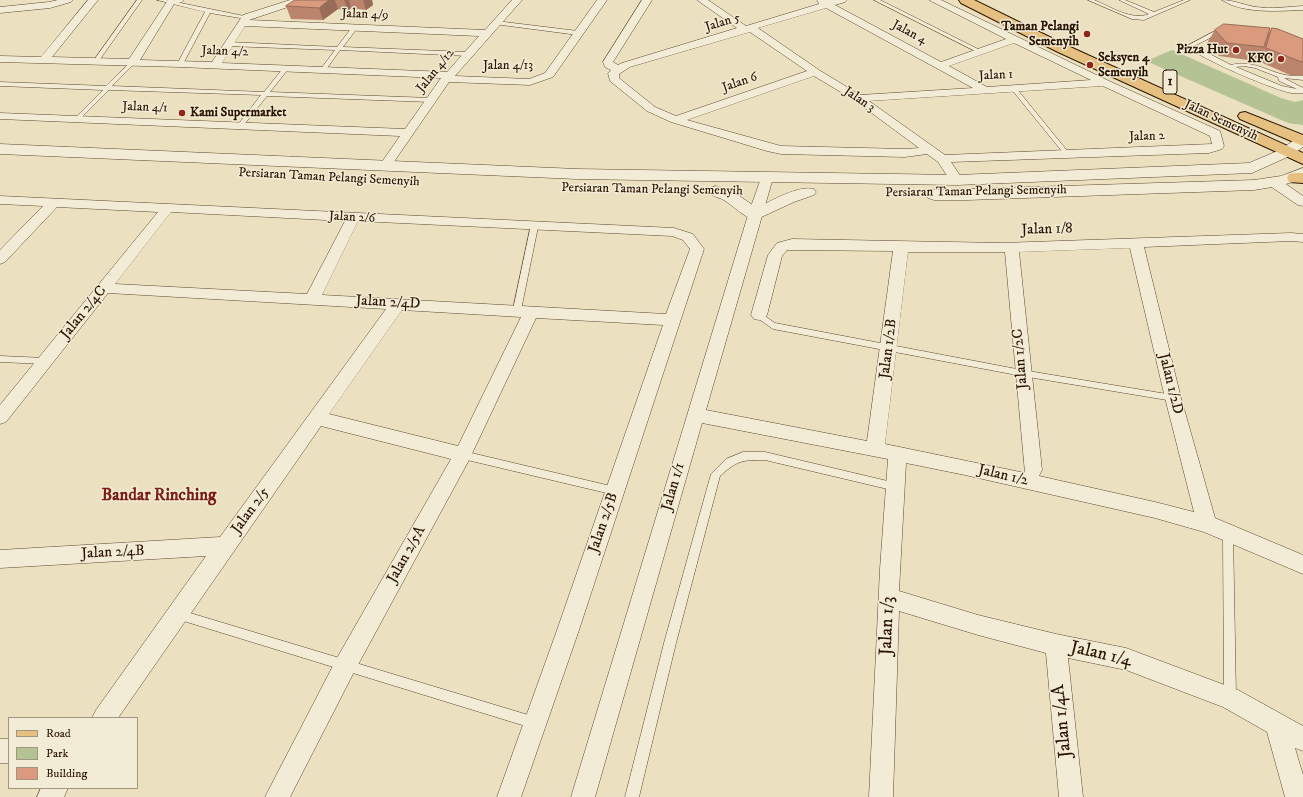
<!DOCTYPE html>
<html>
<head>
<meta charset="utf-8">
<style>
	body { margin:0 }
	#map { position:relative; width:1303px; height:797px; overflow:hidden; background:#ebe0bf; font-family:"IM FELL DW Pica",serif }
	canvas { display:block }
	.legend { position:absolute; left:8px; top:717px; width:130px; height:72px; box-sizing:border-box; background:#f2ebd5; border:1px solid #a39580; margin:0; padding:5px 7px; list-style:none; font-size:12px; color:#2c1500 }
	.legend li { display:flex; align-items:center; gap:8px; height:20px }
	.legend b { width:20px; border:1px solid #a39580 }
</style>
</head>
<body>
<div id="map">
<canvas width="1303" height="797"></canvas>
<ul class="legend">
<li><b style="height:5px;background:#e6c080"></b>Road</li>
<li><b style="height:11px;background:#b5c394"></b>Park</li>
<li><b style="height:11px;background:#d99a7d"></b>Building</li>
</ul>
</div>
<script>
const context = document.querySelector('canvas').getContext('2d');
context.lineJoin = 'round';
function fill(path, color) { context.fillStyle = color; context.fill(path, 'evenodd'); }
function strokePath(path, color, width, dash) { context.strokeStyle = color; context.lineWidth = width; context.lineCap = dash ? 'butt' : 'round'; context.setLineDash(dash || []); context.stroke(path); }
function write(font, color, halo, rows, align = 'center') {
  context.font = font + ' "IM FELL DW Pica",serif'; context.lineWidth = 3; context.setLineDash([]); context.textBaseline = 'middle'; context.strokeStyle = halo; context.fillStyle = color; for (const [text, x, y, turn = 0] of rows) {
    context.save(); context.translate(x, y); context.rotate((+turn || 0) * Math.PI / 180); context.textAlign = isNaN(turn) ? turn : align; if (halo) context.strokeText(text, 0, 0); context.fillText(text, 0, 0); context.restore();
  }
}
fill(new Path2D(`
	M 1172,50 L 1281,98 L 1295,102 L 1303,100 L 1303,125 L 1288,123 L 1146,61 Z`), '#b5c394');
const service = new Path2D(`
	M 137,0 L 142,0 L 98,62 L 94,62 L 94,60 Z
	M 157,0 L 166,0 L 249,17 L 246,19 L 210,13 L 183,64 L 180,66 L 177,64 L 205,12 Z
	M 874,0 L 880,0 L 982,51 L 977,52 Z
	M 1088,0 L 1094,0 C 1111,7 1132,21 1149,14 L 1119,0 L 1125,0 L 1154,12 L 1184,0 L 1190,0 L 1144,20 L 1132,19 Z
	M 1222,0 C 1233,0 1244,5 1256,7 C 1271,9 1287,7 1303,6 L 1303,10 C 1279,11 1242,14 1222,0 Z
	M 496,21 L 578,31 L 581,33 L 578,35 L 494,24 L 493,23 Z
	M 355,25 L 358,27 L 343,47 L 468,52 L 471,54 L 468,56 L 340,50 L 325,71 L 323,72 L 320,70 L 335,50 L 228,46 L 225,44 L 228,42 L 337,47 L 353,26 Z
	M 1215,31 L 1227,34 L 1224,36 L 1216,35 L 1194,46 L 1231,65 C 1250,60 1264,69 1281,74 C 1288,76 1296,76 1303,76 L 1303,80 L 1284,78 L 1303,88 L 1303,93 C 1299,93 1295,93 1291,93 C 1272,89 1200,59 1187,46 ZM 1244,66 L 1255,68 L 1278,77 L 1279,81 L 1297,89 L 1282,86 L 1236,67 Z
	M 133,60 L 135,61 L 135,63 L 112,86 L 264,92 L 284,67 L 286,66 L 289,68 L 270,92 L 431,98 L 434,100 L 431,102 L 267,96 L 242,127 L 240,128 L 237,126 L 261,95 L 109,90 L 79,120 L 75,120 L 75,118 L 103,90 L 0,86 L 0,82 L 106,86 Z
	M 1012,88 L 1016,88 L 1069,153 L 1069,155 L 1065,155 L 1012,90 Z
	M 531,225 L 534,225 L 538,227 L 521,310 L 517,313 L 513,310 Z
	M 759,312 L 775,323 L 1022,370 L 1173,395 L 1176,396 L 1177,398 L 1176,400 L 1173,401 L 1022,376 L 773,329 L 756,317 L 755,315 L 756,313 Z
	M 0,356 L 45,358 L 49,361 L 45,364 L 0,362 Z
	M 463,451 L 615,487 L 619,488 L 620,491 L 619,494 L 615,495 L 463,459 L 460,458 L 458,455 L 460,452 Z
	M 743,452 L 765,452 L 896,483 L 900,484 L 901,487 L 900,490 L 896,491 L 765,460 C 742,460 738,460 720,476 L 676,643 L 639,797 L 625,797 L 664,643 L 711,474 L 726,459 Z
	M 1228,528 L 1232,530 L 1233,533 L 1236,698 L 1234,702 L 1230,704 L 1226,702 L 1224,698 L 1223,533 L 1224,530 Z
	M 177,609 L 535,717 L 539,719 L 541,723 L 539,727 L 535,729 L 177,619 L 173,618 L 171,614 L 173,610 Z`);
const minor = new Path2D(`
	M 58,0 L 73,0 L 71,2 L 50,8 L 0,13 L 0,7 L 49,2 Z
	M 88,0 L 98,0 L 52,57 L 129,59 L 168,0 L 184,0 L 182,2 L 174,4 L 140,60 L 212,62 L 243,15 L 290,0 L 305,0 L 303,2 L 249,20 L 485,30 L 512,0 L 522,0 L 455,76 L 529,79 L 545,73 L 597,0 L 607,0 L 553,77 L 530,85 L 449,82 L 389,169 L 381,169 L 379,166 L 400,136 L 0,119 L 0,113 L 405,129 L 441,78 L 180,67 L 0,62 L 0,56 L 41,57 ZM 245,26 L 479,36 L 447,72 L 222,63 Z
	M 642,0 L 652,0 L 613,62 L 618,65 L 622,63 L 737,28 L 697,0 L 708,0 L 746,26 L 819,4 L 817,0 L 847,0 L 845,2 L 835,5 L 941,62 L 1006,39 L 929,0 L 941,0 L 1109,81 L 1220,131 L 1224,146 L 1222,149 L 1209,153 L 951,162 L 963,180 L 962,183 L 952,183 L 938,162 L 927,154 L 905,157 L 781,154 L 767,151 L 671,122 L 647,111 L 610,81 L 608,73 L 611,70 L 605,67 L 603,62 ZM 826,8 L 973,88 L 860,95 L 819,70 L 758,28 ZM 750,32 L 807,71 L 676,116 L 655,107 L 619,78 L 619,74 L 630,67 ZM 1014,43 L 1091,80 L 987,87 L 949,66 ZM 814,76 L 854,100 L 919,148 L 905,149 L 781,146 L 687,120 ZM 1103,86 L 1210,136 L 1212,144 L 945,155 L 869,101 Z
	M 767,174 L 772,175 L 773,178 L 706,410 L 867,441 L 893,251 L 787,250 L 782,256 L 767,315 L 764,319 L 759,320 L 754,319 L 751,315 L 768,255 L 777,243 L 792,239 L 1002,243 L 1291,233 L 1303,234 L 1303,242 L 1291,241 L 1144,247 L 1181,398 L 1215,518 L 1303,555 L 1303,574 L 1204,532 L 1155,518 L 965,475 L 906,463 L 899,591 L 978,615 L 1056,634 L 1126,648 L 1238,690 L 1303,726 L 1303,751 L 1295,748 L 1303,775 L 1303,797 L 1285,797 L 1267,732 L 1223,707 L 1126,670 L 1068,658 L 1083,797 L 1059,797 L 1046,653 L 978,635 L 899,611 L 893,797 L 869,797 L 880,569 L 888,459 L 702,423 L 595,797 L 571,797 L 748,215 L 761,178 L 762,175 ZM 1130,248 L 1165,398 L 1194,512 L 1155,502 L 1039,476 L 1042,470 L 1019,252 ZM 908,252 L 1005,252 L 1025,473 L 885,444 Z
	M 1275,179 L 1280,180 L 1303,196 L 1303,206 L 1298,205 L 1270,186 L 1269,183 L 1270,180 Z
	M 0,196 L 674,228 L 693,234 L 704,249 L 578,633 L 521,797 L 497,797 L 556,633 L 663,325 L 536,318 L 469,460 L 353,674 L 290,797 L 265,797 L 337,658 L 451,459 L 321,426 L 118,718 L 92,718 L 96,710 L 206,556 L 0,568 L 0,550 L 220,537 L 386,309 L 108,293 L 6,422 L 0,424 L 0,405 L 158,212 L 57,207 L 5,262 L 0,264 L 0,250 L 43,206 L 0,204 ZM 171,212 L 345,221 L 307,294 L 115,284 ZM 358,221 L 672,236 L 683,240 L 690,249 L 666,314 L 322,295 ZM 402,310 L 521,317 L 458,446 L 329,414 Z
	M 0,739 L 9,739 L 9,763 L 0,763 Z
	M 41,788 L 68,788 L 64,797 L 37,797 Z`);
const tertiary = new Path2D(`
	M 1303,136 L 1303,147 L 1292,155 L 1252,173 L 957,185 L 577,179 L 0,154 L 0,144 L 577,169 L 957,175 L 1249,163 L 1282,149 L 1298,137 Z
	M 1303,168 L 1303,179 L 1279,186 L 1254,190 L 967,200 L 934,200 L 928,198 L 926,195 L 928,192 L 934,190 L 1254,180 L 1281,176 Z
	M 716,186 L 738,195 L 757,208 C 771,201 798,185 814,189 L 816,192 L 814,195 L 794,202 L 755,220 C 743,217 733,205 722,199 C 717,197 711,196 708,191 L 710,188 Z`);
const primary = new Path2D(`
	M 959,0 L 974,0 L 1068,46 L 1303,153 L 1303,164 L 1058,52 L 961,3 Z
	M 1245,112 L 1303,135 L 1303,146 L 1240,119 L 1238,116 L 1240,113 Z
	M 1295,173 L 1303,173 L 1303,183 L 1289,182 L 1287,178 L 1289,174 Z`);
strokePath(service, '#5c4830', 1);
strokePath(minor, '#5c4830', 1);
strokePath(tertiary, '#5c4830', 1);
strokePath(primary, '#2c1500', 2);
fill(service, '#f2ebd5');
fill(minor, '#f2ebd5');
fill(tertiary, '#f2ebd5');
fill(primary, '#e6c080');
fill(new Path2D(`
	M 295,0 L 372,0 L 373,5 L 366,10 L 351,8 L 348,11 L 338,9 L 323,20 L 291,19 L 286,6 Z
	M 1272,28 L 1303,39 L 1303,75 L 1290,75 L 1258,61 L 1260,53 L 1255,61 L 1219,56 L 1207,43 L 1215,30 L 1268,34 Z`), '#bb846c');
fill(new Path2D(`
	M 329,0 L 335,0 L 338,9 L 323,20 L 319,8 Z
	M 344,0 L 349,0 L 351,8 L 348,11 Z
	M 363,0 L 372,0 L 373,5 L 366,10 Z`), '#986c58');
const building = new Path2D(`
	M 295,0 L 329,0 L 319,8 L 286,6 Z
	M 1224,24 L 1270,28 L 1264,47 L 1227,43 L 1215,30 Z
	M 1272,28 L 1278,29 L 1303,39 L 1303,62 L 1299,61 L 1266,48 Z`);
fill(building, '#d99a7d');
strokePath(building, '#986c58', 1);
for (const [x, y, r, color] of [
	[1087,34,4,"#8f2418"],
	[1236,50,4,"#8f2418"],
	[1281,59,4,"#8f2418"],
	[1090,65,4,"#8f2418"],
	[182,113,4,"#8f2418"]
]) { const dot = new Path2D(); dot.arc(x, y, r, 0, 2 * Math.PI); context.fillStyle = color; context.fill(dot); strokePath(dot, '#f2ebd5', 1.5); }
write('13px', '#2c1500', '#f2ebd5', [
	["Jalan 4/9",365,15,2],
	["Jalan 5",723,23,-17],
	["Jalan 4",909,33,28],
	["Jalan 4/2",225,52,2],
	["Jalan 4/13",508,66],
	["Jalan 4/12",436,71,-51],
	["Jalan 1",996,76,-3],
	["Jalan 6",740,83,-19],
	["Jalan 3",859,100,34],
	["Jalan 4/1",145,108,2],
	["Jalan Semenyih",1221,121,25],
	["Jalan 2",1147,137,-2],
	["Persiaran Taman Pelangi Semenyih",329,178,3],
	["Persiaran Taman Pelangi Semenyih",652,190,1],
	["Persiaran Taman Pelangi Semenyih",976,192,-1],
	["Jalan 2/6",352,218,3]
]);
write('bold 13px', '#2c1500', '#f2ebd5', [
	["Taman Pelangi",1079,27],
	["Semenyih",1079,42],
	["Pizza Hut",1228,50],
	["Seksyen 4",1098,58,"left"],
	["Semenyih",1098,73,"left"],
	["KFC",1273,59],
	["Kami Supermarket",190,113,"left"]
], 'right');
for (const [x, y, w] of [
	[1170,82,14]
]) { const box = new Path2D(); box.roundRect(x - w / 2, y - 12, w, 24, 3); context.fillStyle = '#f2ebd5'; context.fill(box); strokePath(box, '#2c1500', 1); }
write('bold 14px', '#2c1500', null, [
	["1",1170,82]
]);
write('15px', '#2c1500', '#f2ebd5', [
	["Jalan 1/8",1047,230,-2],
	["Jalan 2/4D",388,303,3],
	["Jalan 2/4C",84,313,-51],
	["Jalan 1/2B",889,349,-83],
	["Jalan 1/2C",1021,359,-95],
	["Jalan 1/2D",1170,384,76],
	["Jalan 1/2",1003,476,13],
	["Jalan 1/1",674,487,-74],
	["Jalan 2/5",251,511,-54],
	["Jalan 2/5B",604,523,-71],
	["Jalan 2/4B",113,553,-3],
	["Jalan 2/5A",407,555,-61]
]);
write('bold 17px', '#7a1f14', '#f2ebd5', [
	["Bandar Rinching",159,496]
]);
write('18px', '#2c1500', '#f2ebd5', [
	["Jalan 1/3",888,626,-88],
	["Jalan 1/4",1101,655,13],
	["Jalan 1/4A",1063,721,-96]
]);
</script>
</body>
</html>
